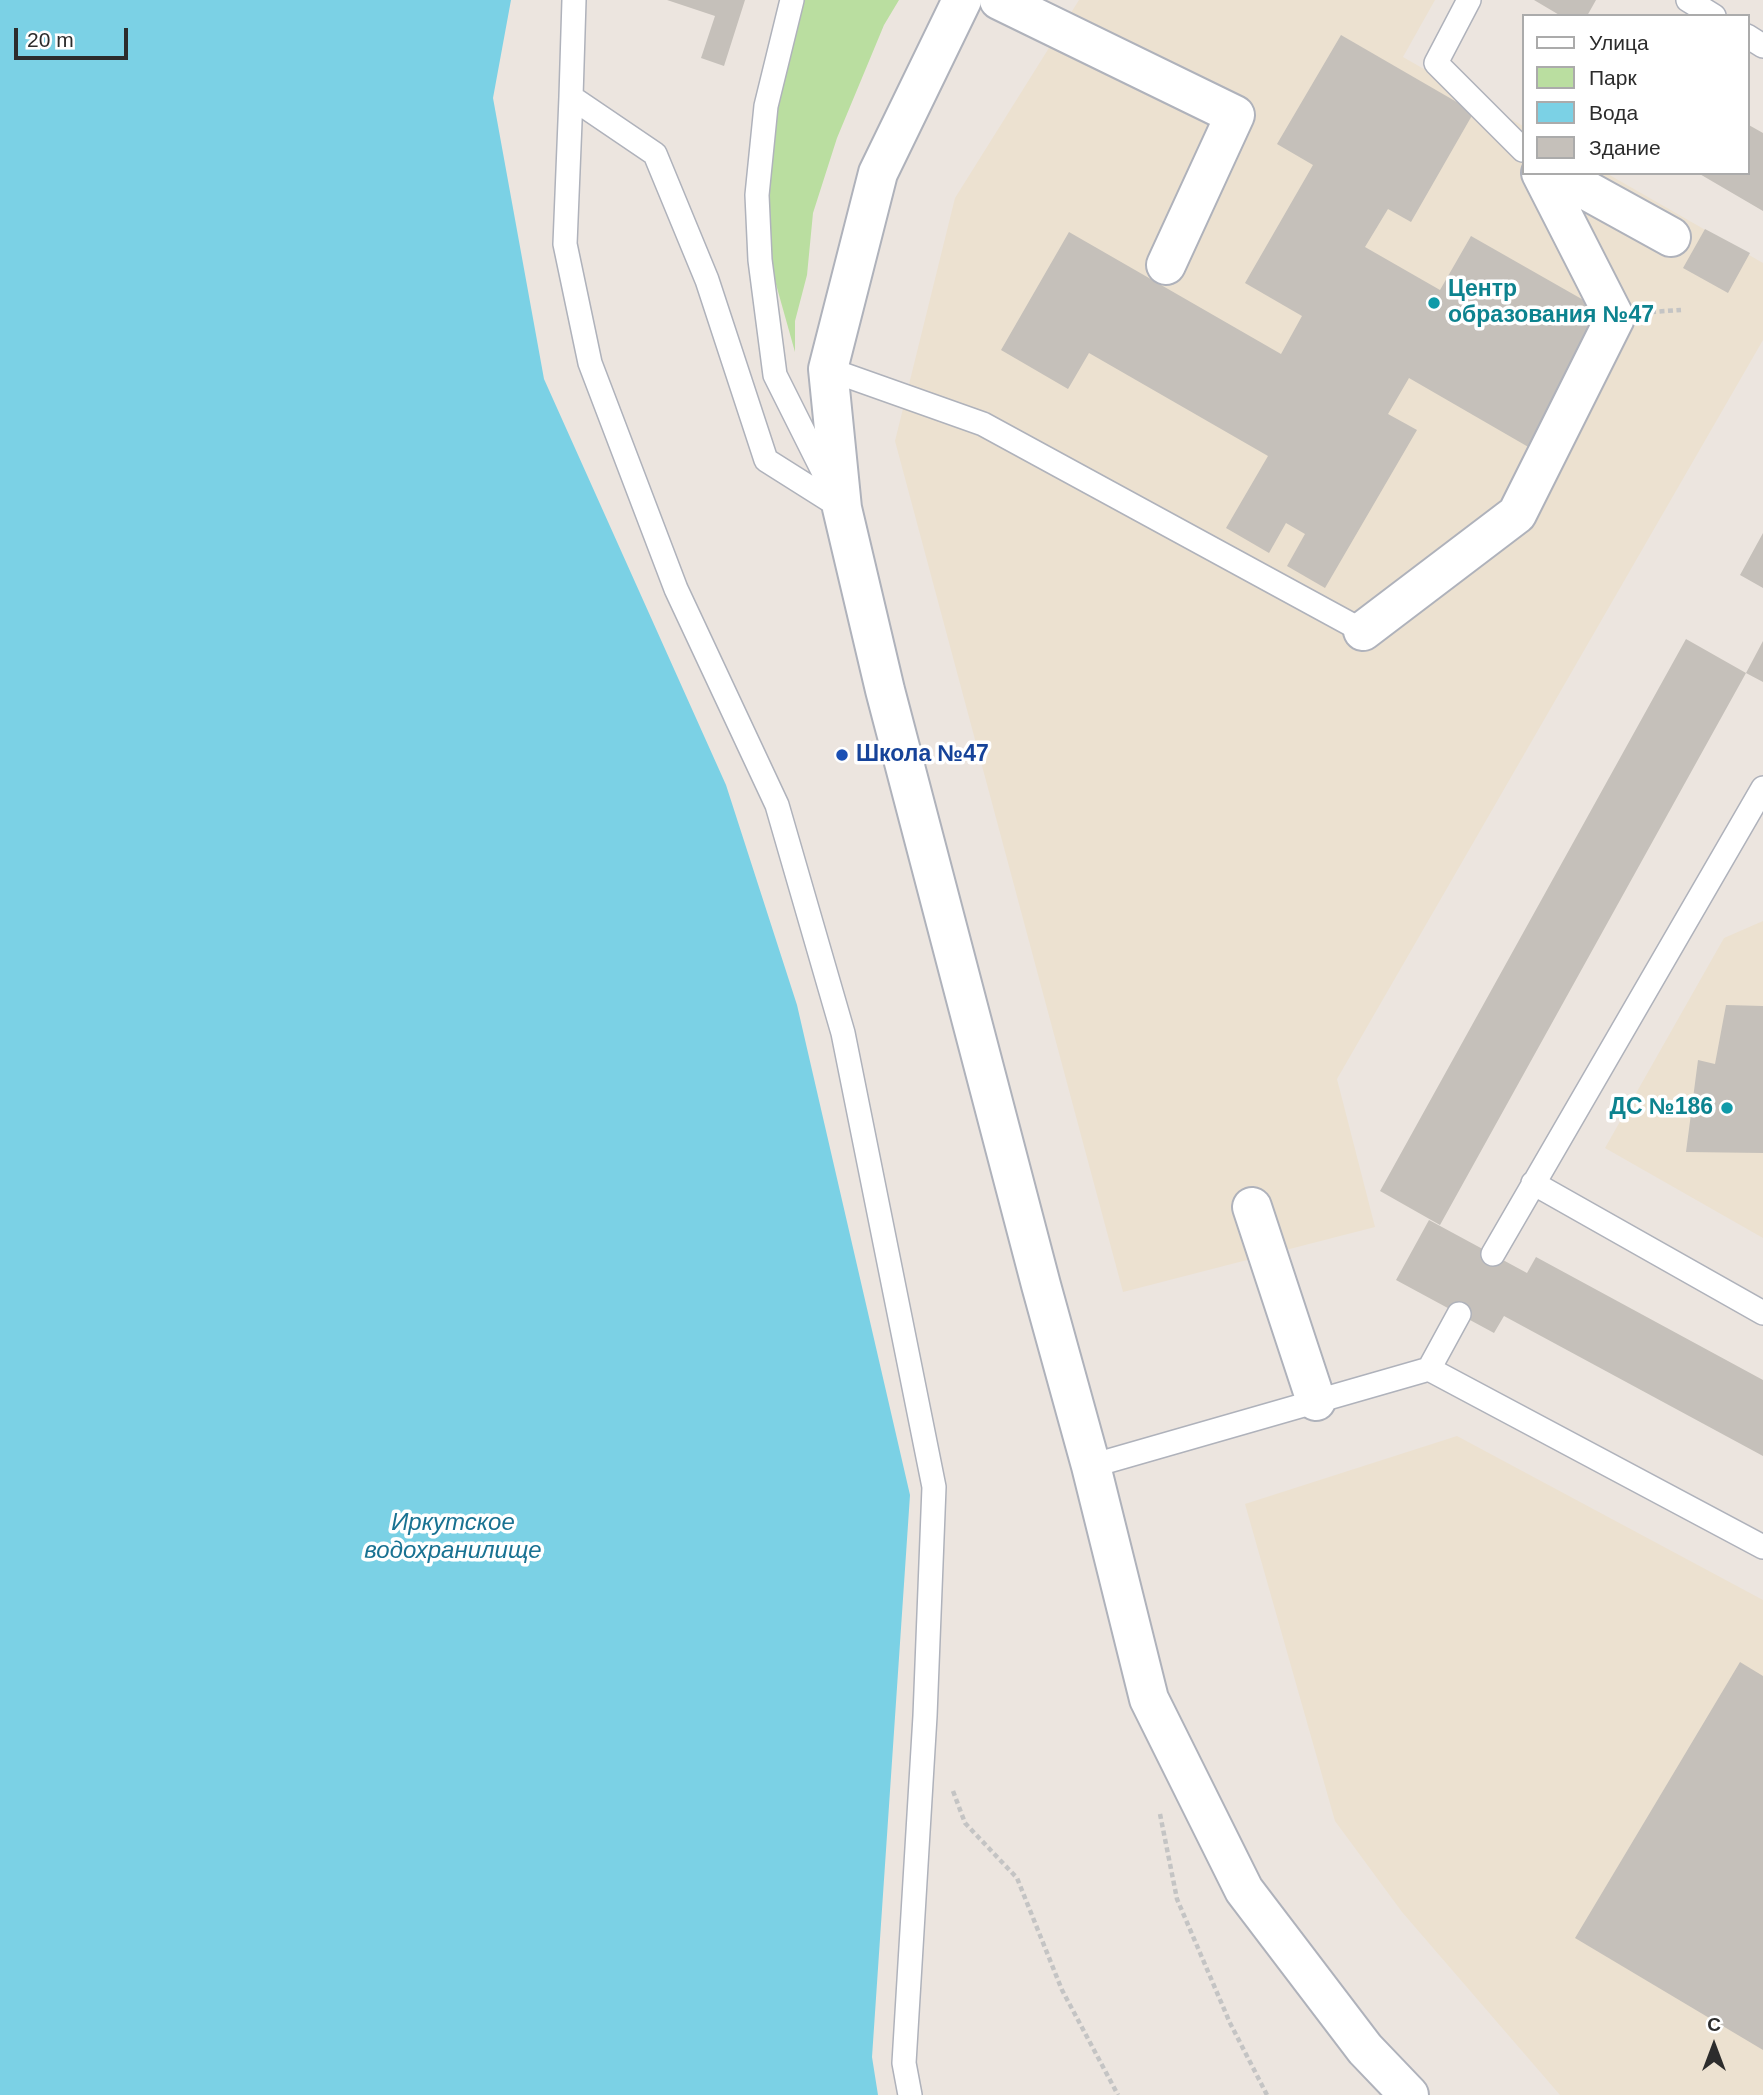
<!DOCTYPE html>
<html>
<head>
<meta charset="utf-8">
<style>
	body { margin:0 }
	#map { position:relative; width:1763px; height:2095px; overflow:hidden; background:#ece5df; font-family:Helvetica,sans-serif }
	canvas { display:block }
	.legend { position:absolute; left:1522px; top:14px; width:228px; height:161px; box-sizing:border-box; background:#fff; border:2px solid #ababab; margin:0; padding:9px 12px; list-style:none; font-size:21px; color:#2c2c2c }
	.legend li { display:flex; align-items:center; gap:14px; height:35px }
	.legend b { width:35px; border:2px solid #ababab }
	.north { position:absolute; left:1679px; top:2011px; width:70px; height:70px; -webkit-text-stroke:5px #fff; paint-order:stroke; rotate:0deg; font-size:19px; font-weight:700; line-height:28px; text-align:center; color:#2c2c2c }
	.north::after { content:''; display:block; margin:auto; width:24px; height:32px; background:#2c2c2c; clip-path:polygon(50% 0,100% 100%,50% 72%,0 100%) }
	.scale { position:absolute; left:14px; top:28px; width:114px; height:32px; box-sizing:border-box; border:4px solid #2c2c2c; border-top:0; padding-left:9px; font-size:21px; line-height:24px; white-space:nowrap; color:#2c2c2c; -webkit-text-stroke:5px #fff; paint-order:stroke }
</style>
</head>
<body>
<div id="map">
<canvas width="1763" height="2095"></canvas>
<ul class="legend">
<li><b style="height:9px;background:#fff"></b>Улица</li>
<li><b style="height:19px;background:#badea0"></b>Парк</li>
<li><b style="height:19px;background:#7bd1e5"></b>Вода</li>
<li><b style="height:19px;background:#c5c0ba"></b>Здание</li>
</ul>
<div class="north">С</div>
<div class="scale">20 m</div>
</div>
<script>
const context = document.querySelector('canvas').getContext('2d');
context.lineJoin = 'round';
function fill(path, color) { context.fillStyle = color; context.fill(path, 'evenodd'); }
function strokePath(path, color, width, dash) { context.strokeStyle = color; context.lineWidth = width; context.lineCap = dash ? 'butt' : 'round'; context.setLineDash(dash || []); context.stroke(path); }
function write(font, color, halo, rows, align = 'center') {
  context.font = font + ' Helvetica,sans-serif'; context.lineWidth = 7; context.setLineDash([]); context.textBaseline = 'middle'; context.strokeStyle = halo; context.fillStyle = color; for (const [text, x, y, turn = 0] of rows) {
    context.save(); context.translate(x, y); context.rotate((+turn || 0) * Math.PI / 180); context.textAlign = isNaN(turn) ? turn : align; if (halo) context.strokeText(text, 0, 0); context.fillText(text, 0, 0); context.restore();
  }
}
fill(new Path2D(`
	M 1079,0 L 1435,0 L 1403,57 L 1523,126 L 1523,173 L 1606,173 L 1763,263 L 1763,340 L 1337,1079 L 1375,1227 L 1123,1292 L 895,441 L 955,198 Z
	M 1763,921 L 1763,1238 L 1605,1148 L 1724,938 Z
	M 1457,1436 L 1763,1600 L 1763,2095 L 1560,2095 L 1402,1912 L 1335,1821 L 1245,1504 Z`), '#ece1d0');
fill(new Path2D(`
	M 794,0 L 899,0 L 884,25 L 837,138 L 813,213 L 807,275 L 795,321 L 795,352 L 772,270 L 763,181 Z`), '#badea0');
fill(new Path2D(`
	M 0,0 L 511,0 L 493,98 L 544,379 L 726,785 L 797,1005 L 910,1495 L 872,2057 L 878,2095 L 0,2095 Z`), '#7bd1e5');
fill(new Path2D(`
	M 667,0 L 745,0 L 724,66 L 701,58 L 715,16 Z
	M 1534,0 L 1596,0 L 1587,16 L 1561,16 Z
	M 1341,35 L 1474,112 L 1411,222 L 1388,209 L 1365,247 L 1440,290 L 1471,236 L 1615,318 L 1537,452 L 1409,378 L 1388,414 L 1417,430 L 1325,588 L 1287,566 L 1305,534 L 1286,523 L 1269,553 L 1226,528 L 1268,456 L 1089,353 L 1068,389 L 1001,350 L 1069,232 L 1281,354 L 1302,316 L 1245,283 L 1313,165 L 1277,144 Z
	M 1747,124 L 1763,133 L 1763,211 L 1698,173 L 1747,173 Z
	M 1705,229 L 1750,253 L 1728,293 L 1683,268 Z
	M 1763,533 L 1763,588 L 1740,575 Z
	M 1686,639 L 1746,673 L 1763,641 L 1763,682 L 1746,673 L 1440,1225 L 1380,1191 Z
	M 1726,1005 L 1763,1006 L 1763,1153 L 1686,1152 L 1698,1060 L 1715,1064 Z
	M 1429,1220 L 1527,1273 L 1536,1257 L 1763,1380 L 1763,1456 L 1504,1316 L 1494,1333 L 1396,1280 Z
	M 1740,1662 L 1763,1676 L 1763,2050 L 1575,1938 Z`), '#c5c0ba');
const lane = new Path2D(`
	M 574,0 L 571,97 L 655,154 L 707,280 L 766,460 L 842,508
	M 792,0 L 766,106 L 757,195 L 760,260 L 775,375 L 831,487
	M 1469,0 L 1436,63 L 1523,150
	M 1688,0 L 1714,16
	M 1747,36 L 1763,46
	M 571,97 L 565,244 L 590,363 L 676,589 L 777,805 L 843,1033 L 934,1487 L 925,1716 L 904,2063 L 910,2095
	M 828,369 L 983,424 L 1363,631
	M 1533,1183 L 1763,1313
	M 1493,1254 L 1763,788
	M 1429,1369 L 1459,1314
	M 1091,1466 L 1429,1369 L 1763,1547`);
const street = new Path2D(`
	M 999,0 L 1235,115 L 1166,265
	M 1555,173 L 1671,237
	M 1363,631 L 1517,514 L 1615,318 L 1541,173
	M 1252,1207 L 1316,1401`);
const secondary = new Path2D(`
	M 962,0 L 878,173 L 828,369 L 842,508 L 885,690 L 1041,1285 L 1091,1466 L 1149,1699 L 1244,1890 L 1365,2049 L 1409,2095`);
strokePath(lane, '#afb2bb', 26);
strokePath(street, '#afb2bb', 42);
strokePath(secondary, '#afb2bb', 42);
strokePath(new Path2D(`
	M 1651,312 L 1681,310
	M 953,1791 L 965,1823 L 1017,1878 L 1062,1990 L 1118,2095
	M 1160,1814 L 1177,1899 L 1230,2023 L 1267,2095`), '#c4c4c4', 4.5, [5, 3.5]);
strokePath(lane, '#fff', 23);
strokePath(street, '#fff', 38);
strokePath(secondary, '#fff', 38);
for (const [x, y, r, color] of [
	[1434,303,7,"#0f9aa8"],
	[842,755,7,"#1a4fb4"],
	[1727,1108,7,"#0f9aa8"]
]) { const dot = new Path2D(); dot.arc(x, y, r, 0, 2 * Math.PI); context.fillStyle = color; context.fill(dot); strokePath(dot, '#fff', 2.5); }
write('bold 23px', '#0d838f', '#fff', [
	["Центр",1448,290],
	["образования №47",1448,316],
	["ДС №186",1713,1108,"right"]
], 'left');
write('bold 23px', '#164399', '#fff', [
	["Школа №47",856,755]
], 'left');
write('italic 24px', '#197292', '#fff', [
	["Иркутское",453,1523],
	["водохранилище",453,1551]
]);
</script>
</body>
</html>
